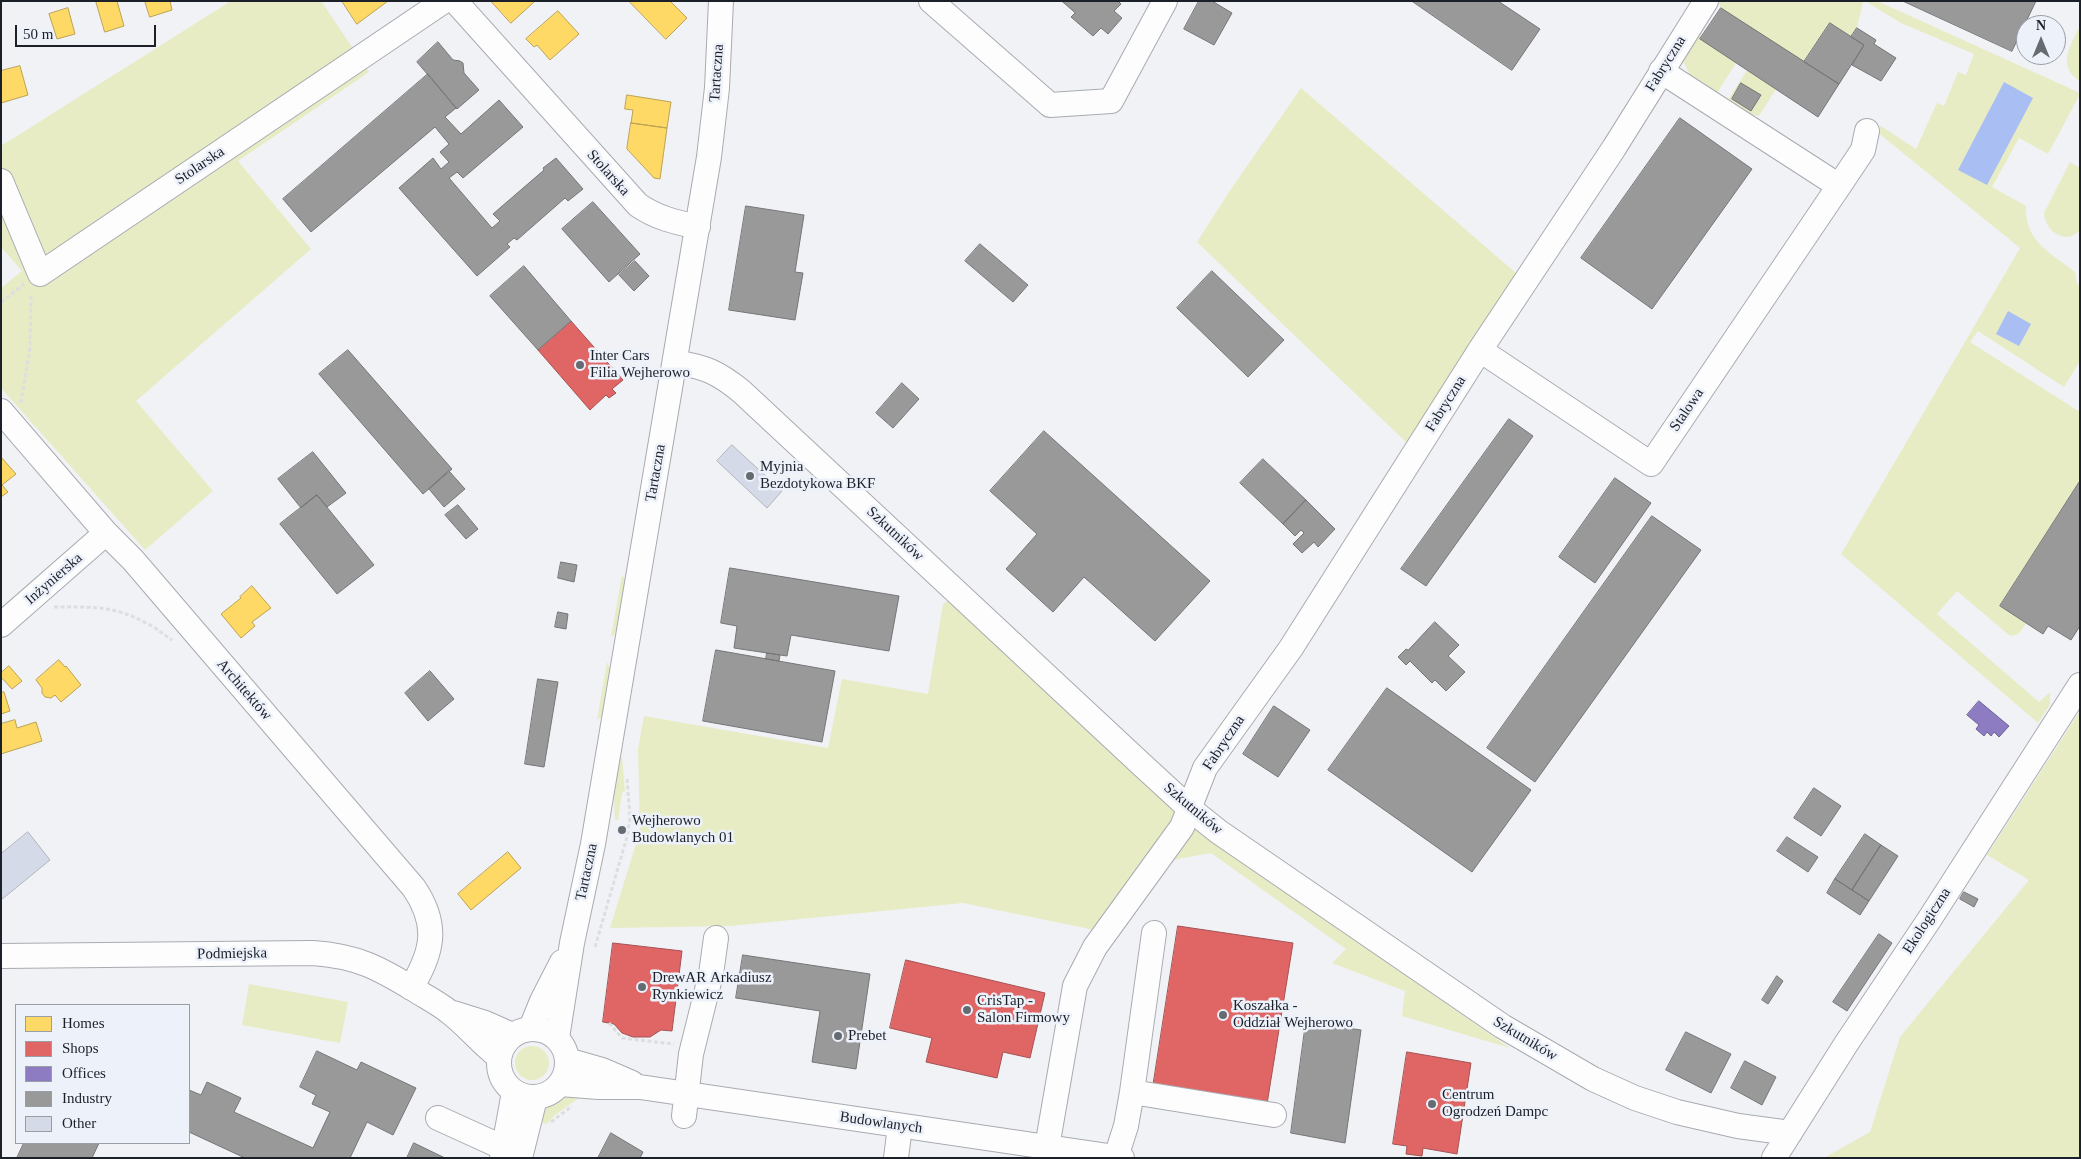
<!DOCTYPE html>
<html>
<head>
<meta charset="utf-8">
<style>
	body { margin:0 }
	#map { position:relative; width:2081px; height:1159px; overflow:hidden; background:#f0f2f6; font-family:"Times New Roman",serif }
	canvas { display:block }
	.frame { position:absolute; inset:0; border:2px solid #1c2029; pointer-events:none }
	.legend { position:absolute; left:15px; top:1004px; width:175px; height:140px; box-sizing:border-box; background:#ecf1fa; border:1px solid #999da6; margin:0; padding:6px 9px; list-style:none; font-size:15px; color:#1c2029 }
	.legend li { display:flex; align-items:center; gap:10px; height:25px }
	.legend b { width:25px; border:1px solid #999da6 }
	.north { position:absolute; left:2016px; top:15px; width:50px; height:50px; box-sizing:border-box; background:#ecf1fa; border:1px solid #999da6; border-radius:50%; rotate:0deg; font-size:14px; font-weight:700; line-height:20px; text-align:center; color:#1c2029 }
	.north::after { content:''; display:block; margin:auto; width:18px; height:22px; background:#666a71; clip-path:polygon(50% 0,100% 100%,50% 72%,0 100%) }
	.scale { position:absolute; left:15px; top:25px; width:141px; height:22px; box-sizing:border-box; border:2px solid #1c2029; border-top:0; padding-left:6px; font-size:15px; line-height:18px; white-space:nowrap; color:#1c2029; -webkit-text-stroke:4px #ecf1fa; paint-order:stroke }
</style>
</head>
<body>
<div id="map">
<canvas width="2081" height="1159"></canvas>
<div class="frame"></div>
<ul class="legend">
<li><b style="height:14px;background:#ffd966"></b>Homes</li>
<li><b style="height:14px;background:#e06666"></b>Shops</li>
<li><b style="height:14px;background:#8e7cc3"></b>Offices</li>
<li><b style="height:14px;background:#999"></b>Industry</li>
<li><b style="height:14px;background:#d4dae8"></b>Other</li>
</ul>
<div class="north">N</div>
<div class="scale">50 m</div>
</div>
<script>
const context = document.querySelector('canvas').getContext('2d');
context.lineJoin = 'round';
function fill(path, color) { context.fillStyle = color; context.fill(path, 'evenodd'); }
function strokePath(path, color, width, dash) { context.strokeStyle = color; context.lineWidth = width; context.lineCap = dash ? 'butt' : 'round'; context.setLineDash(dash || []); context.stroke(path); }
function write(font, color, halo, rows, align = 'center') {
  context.font = font + ' "Times New Roman",serif'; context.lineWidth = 5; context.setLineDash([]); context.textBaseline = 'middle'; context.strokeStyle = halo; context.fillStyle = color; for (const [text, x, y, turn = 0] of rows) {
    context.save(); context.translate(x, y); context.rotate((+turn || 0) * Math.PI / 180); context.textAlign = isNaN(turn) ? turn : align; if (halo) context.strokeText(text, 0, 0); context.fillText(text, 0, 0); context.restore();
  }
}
fill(new Path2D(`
	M 231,1 L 321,1 L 369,72 L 238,161 L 311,249 L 136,401 L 213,491 L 145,550 L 1,388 L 1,288 L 22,271 L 1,247 L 1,146 Z
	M 1718,1 L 1863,1 L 1857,28 L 1851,37 L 1830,23 L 1804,62 L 1721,8 Z
	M 1865,1 L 1877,1 L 2078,92 L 2079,96 L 2048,154 L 2019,138 L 1992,187 L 2026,206 C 2024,241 2051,253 2075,272 L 2077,284 L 2080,286 L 2080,361 L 2064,387 L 1978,331 L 1970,342 L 2080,412 L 2080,481 L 2000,606 L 2026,623 C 2022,630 2018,638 2009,635 L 1957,591 L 1937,614 L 2039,702 L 2050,692 L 2050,705 L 2038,723 L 1841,554 L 2020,248 L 1876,131 L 1881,126 L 1916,149 L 1937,103 L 1944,106 L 1958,72 L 1966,75 L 1974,54 L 1901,23 Z
	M 2080,26 L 2080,81 C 2056,67 2071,44 2080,26 Z
	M 1691,28 L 1703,34 L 1700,39 L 1736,63 L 1717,93 L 1690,75 L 1679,53 Z
	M 1747,70 L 1776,89 L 1759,116 L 1750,114 L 1728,100 Z
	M 1301,88 L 1516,273 L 1409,445 L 1197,242 L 1229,192 Z
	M 2070,162 L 2080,168 L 2080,230 C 2066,246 2045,231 2044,213 Z
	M 622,575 L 626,581 L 617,632 L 611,637 Z
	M 952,598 L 1193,826 L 1510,1048 L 1402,1016 L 1405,991 L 1332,963 L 1346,949 L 1211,853 L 1172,860 L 1119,935 L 963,903 L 730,926 L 610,928 L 640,831 L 638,749 L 644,716 L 828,748 L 842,679 L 928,694 L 943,604 Z
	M 607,662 L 611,670 L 605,714 L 597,720 Z
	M 2080,711 L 2080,1158 L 1824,1158 L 1870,1132 L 1900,1037 L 2029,880 L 1987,855 Z
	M 622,757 L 625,791 L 622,793 L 618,820 L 615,820 C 615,803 610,769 622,757 Z
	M 249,984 L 348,1002 L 340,1043 L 242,1025 Z
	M515 1063a17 17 0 1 1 34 0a17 17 0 1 1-34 0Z
	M 560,1095 L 580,1097 L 555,1115 L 547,1124 L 536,1121 L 544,1106 Z`), '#e7ecc5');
fill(new Path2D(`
	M 2004,82 L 2033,98 L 1987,185 L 1958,170 Z
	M 2008,311 L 2031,324 L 2019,346 L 1996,334 Z`), '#a9bef2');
const homes = new Path2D(`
	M 96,1 L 117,1 L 124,26 L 105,32 Z
	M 145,1 L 170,1 L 172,10 L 150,17 Z
	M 342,1 L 388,1 L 357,24 Z
	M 491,1 L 533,1 L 534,2 L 511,23 Z
	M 629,1 L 670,1 L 687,18 L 666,39 Z
	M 68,8 L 75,34 L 57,39 L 49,14 Z
	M 558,11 L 579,34 L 550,60 L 537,45 L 534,47 L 526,39 Z
	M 20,66 L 28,95 L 1,103 L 1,71 Z
	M 627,95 L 671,102 L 667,128 L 631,123 L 633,110 L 625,109 Z
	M 631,123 L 667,128 L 660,179 L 654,178 L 627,149 Z
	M 1,457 L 16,474 L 2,485 L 8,492 L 1,497 Z
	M 252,586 L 271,608 L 252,622 L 255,626 L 241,638 L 221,614 L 241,598 L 240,597 Z
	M 59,660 L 65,667 L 66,666 L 81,685 L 61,702 L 55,695 L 51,698 L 45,697 L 42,693 L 42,688 L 36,680 Z
	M 9,666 L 22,681 L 12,689 L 1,677 L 1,673 Z
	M 4,692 L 10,711 L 1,714 L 1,693 Z
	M 15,720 L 17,728 L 36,722 L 42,741 L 1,754 L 1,724 Z
	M 508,852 L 521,868 L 471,910 L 458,894 Z`);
fill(homes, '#ffd966');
strokePath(homes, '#bba254', 1);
const shops = new Path2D(`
	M 571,321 L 623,380 L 612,389 L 616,393 L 609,398 L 606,395 L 590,410 L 538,350 Z
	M 1178,926 L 1293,943 L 1267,1104 L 1153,1087 Z
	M 613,943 L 682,951 L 672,1031 L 661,1030 L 650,1037 L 633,1037 L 622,1033 L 614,1024 L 603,1022 Z
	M 906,960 L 1045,993 L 1030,1058 L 1003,1052 L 997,1078 L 926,1062 L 932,1038 L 890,1028 Z
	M 1407,1052 L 1471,1063 L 1457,1154 L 1423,1148 L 1422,1156 L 1406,1154 L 1407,1146 L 1393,1144 Z`);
fill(shops, '#e06666');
strokePath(shops, '#a55154', 1);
const offices = new Path2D(`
	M 1979,701 L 2009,726 L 1999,737 L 1994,732 L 1991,736 L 1987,732 L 1984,736 L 1976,729 L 1979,725 L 1967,715 Z`);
fill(offices, '#8e7cc3');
strokePath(offices, '#6c6095', 1);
const industry = new Path2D(`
	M 1062,1 L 1118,1 L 1121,4 L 1114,11 L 1122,18 L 1108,34 L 1101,28 L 1093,36 L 1071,17 L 1075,13 Z
	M 1199,1 L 1212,1 L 1232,13 L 1214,45 L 1184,29 Z
	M 1412,1 L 1498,1 L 1540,29 L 1512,70 Z
	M 1903,1 L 2036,1 L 2012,51 Z
	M 1721,8 L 1839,84 L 1818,117 L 1700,39 Z
	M 1830,23 L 1864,45 L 1839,84 L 1804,62 Z
	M 1857,28 L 1876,40 L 1874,44 L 1896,58 L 1881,81 L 1852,65 L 1864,45 L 1851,37 Z
	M 438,42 L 453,60 L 460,61 L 463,63 L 464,73 L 479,90 L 457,109 L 417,62 Z
	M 428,74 L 456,108 L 445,117 L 461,134 L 499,100 L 523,127 L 463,178 L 457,172 L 449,178 L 492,228 L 500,221 L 493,214 L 544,170 L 543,168 L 556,158 L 583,189 L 568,201 L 565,198 L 517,240 L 514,238 L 507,244 L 510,247 L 477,276 L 399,188 L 433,158 L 441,169 L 449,162 L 440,152 L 449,144 L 435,127 L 311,232 L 283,199 Z
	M 1741,83 L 1761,95 L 1751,111 L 1732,99 Z
	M 1680,118 L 1752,169 L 1652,309 L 1581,258 Z
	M 593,202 L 640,254 L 609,282 L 562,229 Z
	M 746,206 L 804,215 L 795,272 L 803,273 L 795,320 L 729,310 Z
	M 980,244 L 1028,285 L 1013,302 L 965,261 Z
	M 635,261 L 649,276 L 634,291 L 619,275 Z
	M 524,266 L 571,321 L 538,350 L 490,296 Z
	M 1212,271 L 1284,340 L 1248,377 L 1177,308 Z
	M 348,350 L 452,469 L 423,494 L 319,374 Z
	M 902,383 L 919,399 L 893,428 L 876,413 Z
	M 1509,419 L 1533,436 L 1426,586 L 1401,569 Z
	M 1044,431 L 1210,581 L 1155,641 L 1084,577 L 1053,612 L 1006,569 L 1037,534 L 990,491 Z
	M 313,452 L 346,493 L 327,507 L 317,495 L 301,508 L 278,479 Z
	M 1263,459 L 1306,500 L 1283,524 L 1240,483 Z
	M 449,471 L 465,489 L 444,507 L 429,489 Z
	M 1615,478 L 1651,503 L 1595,583 L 1559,557 Z
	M 2080,481 L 2080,626 L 2071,640 L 2048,626 L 2043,634 L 2000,606 Z
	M 317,495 L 374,565 L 337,594 L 280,524 Z
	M 1306,500 L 1335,529 L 1318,547 L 1314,542 L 1302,553 L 1293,544 L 1304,533 L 1301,530 L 1295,536 L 1283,524 Z
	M 458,505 L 478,529 L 466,539 L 445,515 Z
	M 1652,516 L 1701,550 L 1535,782 L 1487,748 Z
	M 561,562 L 577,565 L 574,582 L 558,578 Z
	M 730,568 L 899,596 L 889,651 L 791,635 L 787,656 L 734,648 L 737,626 L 721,623 Z
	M 558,612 L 568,614 L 566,629 L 555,627 Z
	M 1435,622 L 1459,645 L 1448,656 L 1465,672 L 1446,691 L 1435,680 L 1432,683 L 1410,661 L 1406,665 L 1398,657 L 1406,649 L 1408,650 Z
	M 716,650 L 835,671 L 822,742 L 703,721 Z
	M 767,653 L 780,655 L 779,661 L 766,659 Z
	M 430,671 L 454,699 L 428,721 L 405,693 Z
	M 538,679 L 558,682 L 544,767 L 525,764 Z
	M 1387,688 L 1531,790 L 1472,872 L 1328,770 Z
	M 1274,706 L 1310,730 L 1278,777 L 1243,754 Z
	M 1814,788 L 1841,806 L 1821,836 L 1794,818 Z
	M 1865,834 L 1881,845 L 1852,890 L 1835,879 Z
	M 1787,837 L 1818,857 L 1808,872 L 1777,851 Z
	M 1881,845 L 1898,856 L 1869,901 L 1852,890 Z
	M 1835,879 L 1869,901 L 1860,915 L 1827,893 Z
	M 1964,892 L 1978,899 L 1974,907 L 1960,899 Z
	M 1879,934 L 1892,943 L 1847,1011 L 1833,1002 Z
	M 743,955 L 870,974 L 856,1069 L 812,1062 L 820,1011 L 736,998 Z
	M 1777,976 L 1783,981 L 1768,1004 L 1762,1000 Z
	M 1306,1022 L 1361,1030 L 1345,1143 L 1291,1133 Z
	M 1686,1032 L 1731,1054 L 1711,1093 L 1666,1070 Z
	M 317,1051 L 357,1070 L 361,1062 L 416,1088 L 393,1135 L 367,1122 L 350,1158 L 245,1158 L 189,1132 L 189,1090 L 201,1095 L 207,1082 L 241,1098 L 234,1112 L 313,1148 L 330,1112 L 312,1104 L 316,1095 L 300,1087 Z
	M 1745,1061 L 1776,1077 L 1762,1105 L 1731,1088 Z
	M 611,1133 L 643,1152 L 640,1158 L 598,1158 Z
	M 24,1143 L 99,1143 L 92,1158 L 17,1158 Z
	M 414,1143 L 445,1158 L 407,1158 Z`);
fill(industry, '#999');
strokePath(industry, '#747577', 1);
const building = new Path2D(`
	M 732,445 L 782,491 L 767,508 L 717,461 Z
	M 28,832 L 50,860 L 1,900 L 1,854 Z`);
fill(building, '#d4dae8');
strokePath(building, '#b1b4ba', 1);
const minor = new Path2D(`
	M 455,1 L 638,205 C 657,218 675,222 698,227
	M 931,1 L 1050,105 L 1111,101 L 1165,1
	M 1,181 L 40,274 L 444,1
	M 1839,186 L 1863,150 L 1867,131
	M 1480,350 L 1651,464 L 1839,186 L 1661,71
	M 675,362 C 705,367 718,372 742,392 L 1140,763 L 1190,809 L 1219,832 L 1502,1026 L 1593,1079 L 1635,1098 L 1677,1112 L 1738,1126 L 1790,1133
	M 1,411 L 106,533 L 133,560 L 414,888 C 439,925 433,952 411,988
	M 1,625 L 106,533
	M 1154,933 L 1132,1092 L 1274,1115
	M 1,956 L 313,953 C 357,956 379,968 415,990 C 426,997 438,1003 448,1011 C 466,1024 480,1043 499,1057
	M 453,1013 L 485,1023 L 512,1035
	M 531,1028 L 542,1001 L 562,962
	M499 1063a34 34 0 1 1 68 0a34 34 0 1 1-68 0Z
	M 557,1038 L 572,943 L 593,844 L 709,157 L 717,88 L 721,1
	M 567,1060 L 602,1070 L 632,1083
	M 560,1084 L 599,1087 L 640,1087 L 1122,1158
	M 684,1116 L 691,1054 L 711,974 L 716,938
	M 438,1118 L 504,1148
	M 1047,1147 L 1075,986 L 1095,947 L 1182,827 L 1205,768 L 1291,648 L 1480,350 L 1614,148 L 1706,1
	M 1116,1157 L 1126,1126 L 1132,1092
	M 502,1158 L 514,1092
	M 520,1158 L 535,1098
	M 896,1158 L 900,1126
	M 1774,1158 L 1846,1044 L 1929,920 L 2080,685`);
strokePath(minor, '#a8abb1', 26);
strokePath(new Path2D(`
	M 1,302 L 24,284
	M 21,403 L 30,348 L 31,293
	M 54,607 C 89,607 114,605 146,623 C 155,627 163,634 172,640
	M 595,947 L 627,837 L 630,818 L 627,778
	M 609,1023 L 622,1038 L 674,1044
	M 551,1122 L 572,1106`), '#dedee0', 3, [4, 2.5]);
strokePath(minor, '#fdfdfe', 24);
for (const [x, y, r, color] of [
	[580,365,5,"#666a71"],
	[750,476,5,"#666a71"],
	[622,830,5,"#666a71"],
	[642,987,5,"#666a71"],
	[967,1010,5,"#666a71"],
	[1223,1015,5,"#666a71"],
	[838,1036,5,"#666a71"],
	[1432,1104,5,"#666a71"]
]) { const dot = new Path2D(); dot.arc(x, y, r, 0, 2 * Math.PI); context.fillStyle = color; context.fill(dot); strokePath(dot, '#ecf1fa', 2); }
write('15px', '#1c2029', '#ecf1fa', [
	["Fabryczna",1666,64,-58],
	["Tartaczna",717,73,-86],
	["Stolarska",200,166,-34],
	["Stolarska",608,173,48],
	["Fabryczna",1446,404,-58],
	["Stalowa",1687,410,-56],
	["Tartaczna",656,473,-80],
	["Szkutników",895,534,43],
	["Inżynierska",54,579,-41],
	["Architektów",244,690,49],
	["Fabryczna",1224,743,-56],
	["Szkutników",1193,809,40],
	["Tartaczna",587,872,-78],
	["Ekologiczna",1927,921,-57],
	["Podmiejska",232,954,-1],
	["Szkutników",1525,1039,31],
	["Budowlanych",881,1123,8]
]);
write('15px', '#1c2029', '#ecf1fa', [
	["Inter Cars",590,356],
	["Filia Wejherowo",590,373],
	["Myjnia",760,467],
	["Bezdotykowa BKF",760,484],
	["Wejherowo",632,821],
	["Budowlanych 01",632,838],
	["DrewAR Arkadiusz",652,978],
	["Rynkiewicz",652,995],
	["CrisTap -",977,1001],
	["Salon Firmowy",977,1018],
	["Koszałka -",1233,1006],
	["Oddział Wejherowo",1233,1023],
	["Prebet",848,1036],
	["Centrum",1442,1095],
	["Ogrodzeń Dampc",1442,1112]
], 'left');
</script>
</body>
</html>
